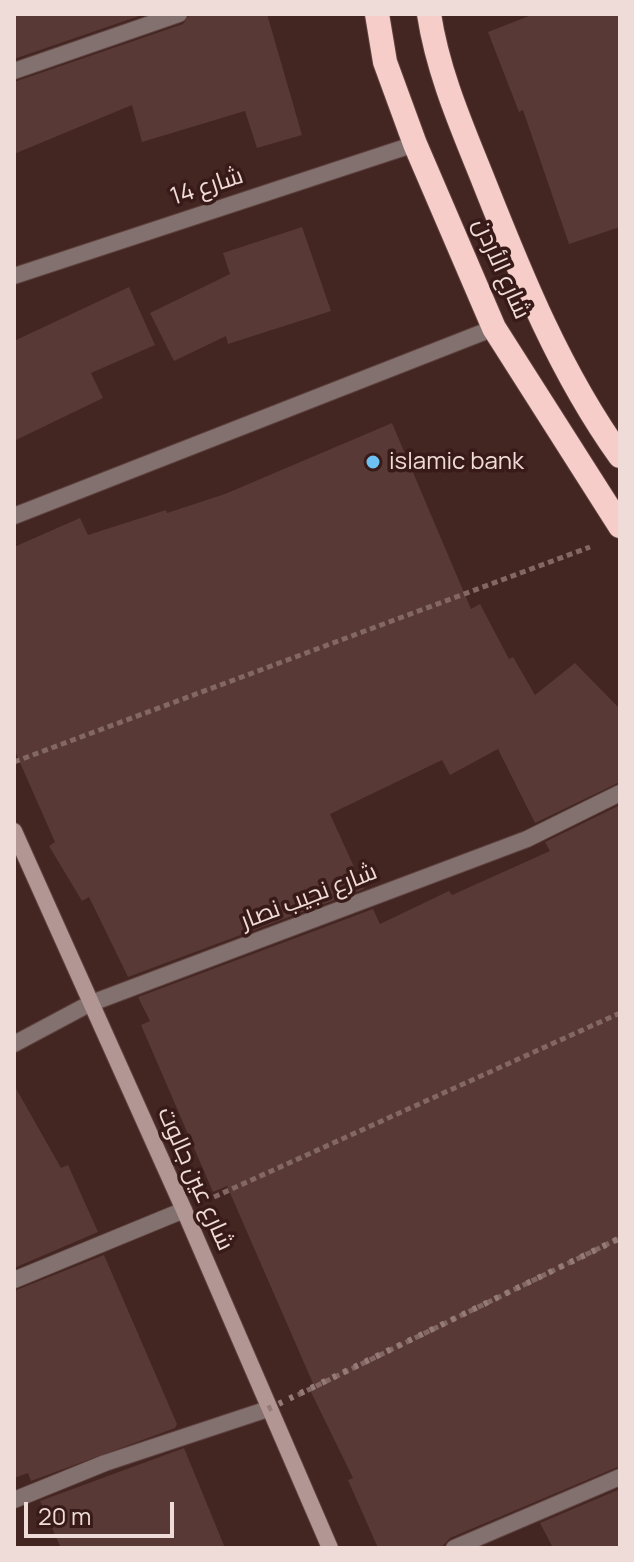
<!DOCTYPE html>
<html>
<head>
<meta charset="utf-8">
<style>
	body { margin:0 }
	#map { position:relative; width:634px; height:1562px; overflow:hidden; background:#432522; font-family:Manrope,sans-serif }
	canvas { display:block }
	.frame { position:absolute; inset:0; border:16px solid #efdbd8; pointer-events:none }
	.scale { position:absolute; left:24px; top:1502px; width:150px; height:36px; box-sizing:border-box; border:4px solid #efdbd8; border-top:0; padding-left:10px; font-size:24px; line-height:28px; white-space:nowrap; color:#efdbd8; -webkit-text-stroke:6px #381b18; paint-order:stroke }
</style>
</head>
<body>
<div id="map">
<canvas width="634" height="1562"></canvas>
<div class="frame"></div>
<div class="scale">20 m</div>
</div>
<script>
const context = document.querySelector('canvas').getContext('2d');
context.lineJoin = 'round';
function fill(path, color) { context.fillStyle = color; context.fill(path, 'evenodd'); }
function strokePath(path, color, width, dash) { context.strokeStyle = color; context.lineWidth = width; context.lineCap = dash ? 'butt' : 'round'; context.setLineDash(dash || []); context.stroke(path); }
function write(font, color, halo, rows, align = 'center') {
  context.font = font + ' Manrope,Cairo,sans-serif'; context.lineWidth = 7; context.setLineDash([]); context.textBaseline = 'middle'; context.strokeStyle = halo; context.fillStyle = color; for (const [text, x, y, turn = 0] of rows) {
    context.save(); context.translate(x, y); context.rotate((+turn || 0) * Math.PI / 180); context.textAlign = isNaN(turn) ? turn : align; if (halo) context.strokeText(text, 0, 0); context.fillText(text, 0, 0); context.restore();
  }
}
fill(new Path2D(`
	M 14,14 L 145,14 L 14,59 Z
	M 190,14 L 267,14 L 302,135 L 257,148 L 245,111 L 142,142 L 132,105 L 14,154 L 14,82 L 183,24 Z
	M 534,14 L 620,14 L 620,227 L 569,244 L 523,110 L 519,112 L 488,32 Z
	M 302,227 L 331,311 L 228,344 L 226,336 L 174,361 L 150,313 L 230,274 L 223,253 Z
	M 129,287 L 155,345 L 91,373 L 103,398 L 14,441 L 14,341 Z
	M 392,423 L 471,609 L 480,604 L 509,659 L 513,657 L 535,695 L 575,663 L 620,709 L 620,782 L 535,823 L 498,749 L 450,775 L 442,760 L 330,814 L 364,889 L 128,977 L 89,897 L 82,901 L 49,846 L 55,842 L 14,749 L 14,547 L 80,518 L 88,535 L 166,510 L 167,513 L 225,494 Z
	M 620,805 L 620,1466 L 450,1538 L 441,1548 L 378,1548 L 348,1480 L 353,1478 L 310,1390 L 315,1388 L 227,1186 L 213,1192 L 141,1025 L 150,1021 L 138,997 L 373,909 L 380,924 L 449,891 L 452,895 L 550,851 L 545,842 Z
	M 14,1085 L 61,1168 L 68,1165 L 98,1232 L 14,1268 Z
	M 104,1255 L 177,1424 L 175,1428 L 31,1481 L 28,1473 L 14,1478 L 14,1291 Z
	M 184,1448 L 225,1548 L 61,1548 L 40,1501 Z
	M 620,1489 L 620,1548 L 553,1548 L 540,1523 Z`), '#593935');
const lane = new Path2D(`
	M 14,71 L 179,14
	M 14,276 L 415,144
	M 14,516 L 494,328
	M 14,1280 L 184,1210
	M 14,1500 L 105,1463 L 268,1409
	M 454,1548 L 620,1477`);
const street = new Path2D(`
	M 14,1044 L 89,1004 L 527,839 L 620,793`);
const secondary = new Path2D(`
	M 14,831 L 184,1210 L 330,1548`);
const highway = new Path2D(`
	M 377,14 L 385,62 L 415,144 L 494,328 L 620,526
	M 429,14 C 438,73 462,127 484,182 C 522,278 560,372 620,456`);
strokePath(lane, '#5f423f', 18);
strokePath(street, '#5f423f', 18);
strokePath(secondary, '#5f423f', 18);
strokePath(highway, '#5f423f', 26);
strokePath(new Path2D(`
	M 14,762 L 590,547
	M 214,1197 L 620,1013
	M 298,1395 L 620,1238`), '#826764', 5, [6, 4]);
strokePath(lane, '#82716f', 16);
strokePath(street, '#82716f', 16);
strokePath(secondary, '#b19693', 16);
strokePath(highway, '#f6cdc8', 24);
strokePath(new Path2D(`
	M 268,1409 L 620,1238`), '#947b78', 6, [4, 8]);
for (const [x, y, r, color] of [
	[373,462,8,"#6ec2f3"]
]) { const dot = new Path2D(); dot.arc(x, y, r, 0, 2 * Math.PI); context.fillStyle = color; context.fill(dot); strokePath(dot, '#381b18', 3); }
write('24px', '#efdbd8', '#381b18', [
	["شارع 14",207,187,-18],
	["شارع الأردن",501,269,66],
	["شارع نجيب نصار",309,897,-21],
	["شارع عين جالوت",195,1179,66]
]);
write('24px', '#efdbd8', '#381b18', [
	["islamic bank",389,462]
], 'left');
</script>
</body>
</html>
